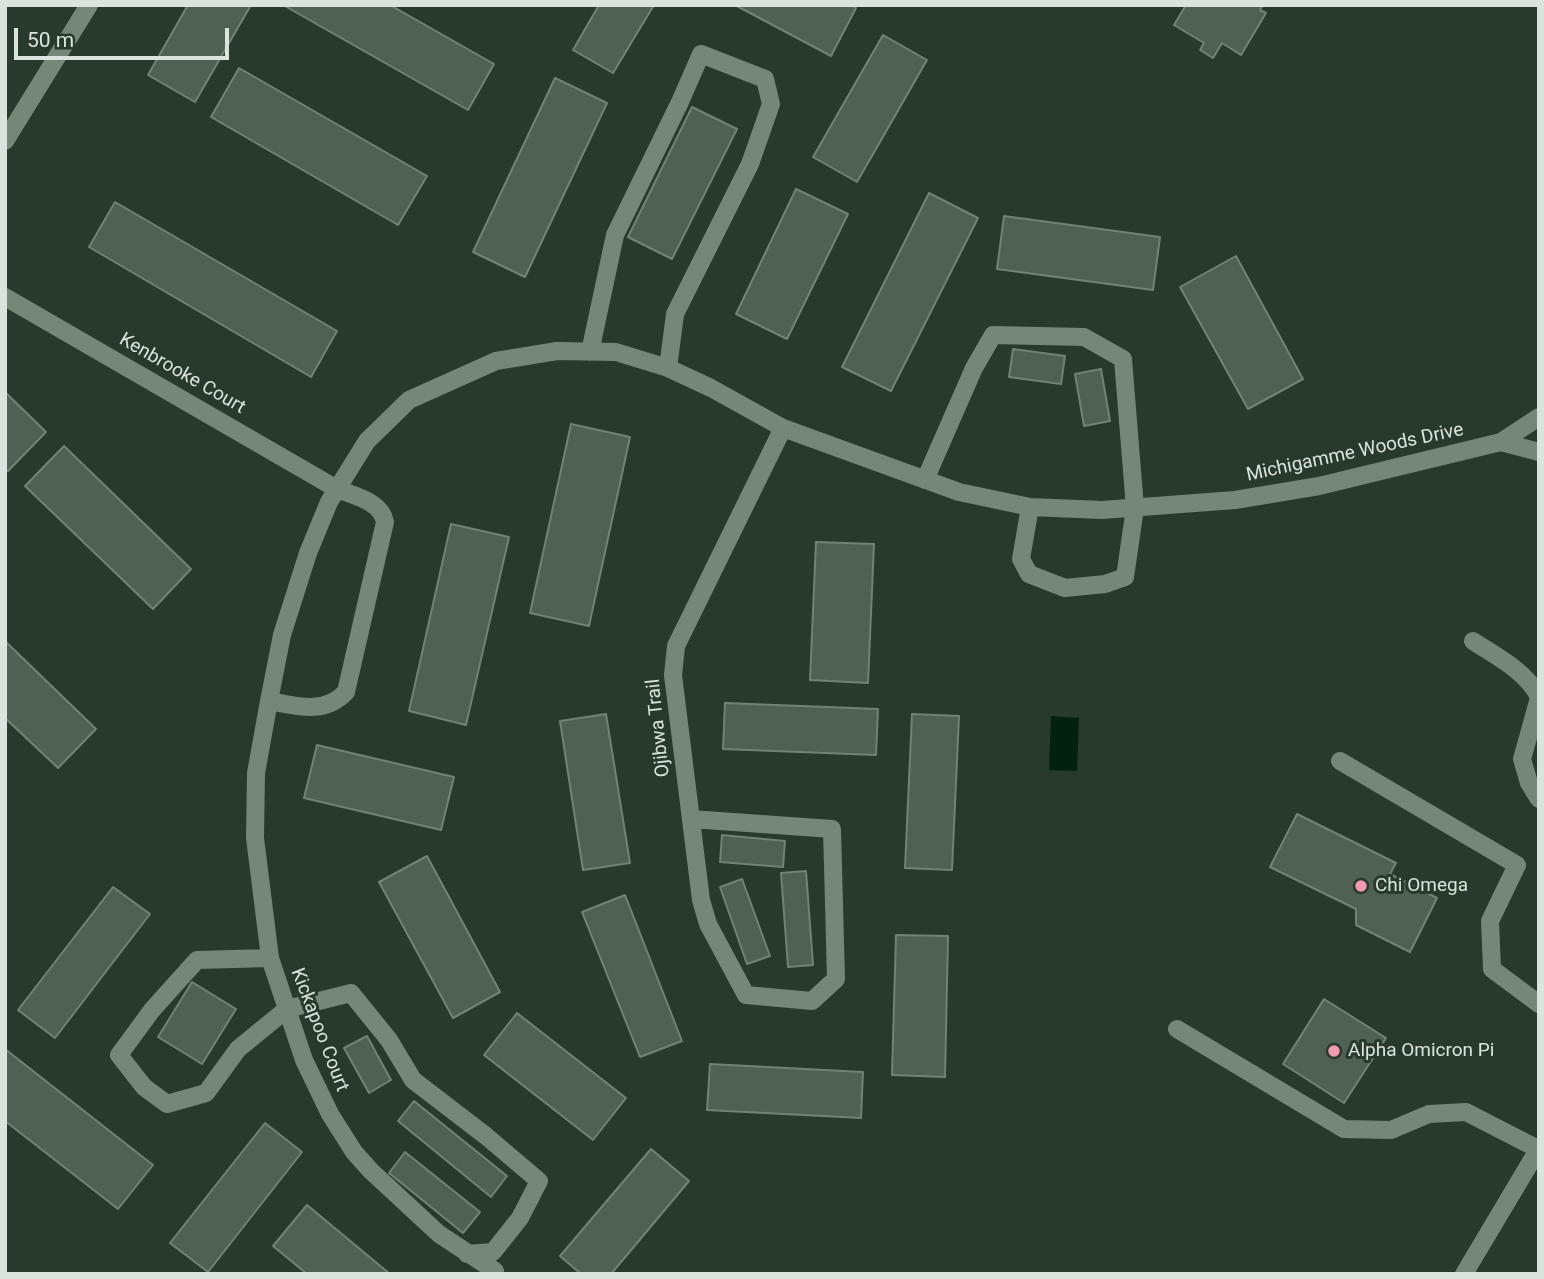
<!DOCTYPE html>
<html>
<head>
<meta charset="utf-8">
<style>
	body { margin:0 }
	#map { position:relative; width:1544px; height:1279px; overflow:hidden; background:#28392d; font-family:Roboto,sans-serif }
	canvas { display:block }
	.frame { position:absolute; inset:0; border:7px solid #dae4dc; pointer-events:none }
	.scale { position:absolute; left:14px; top:28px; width:215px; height:32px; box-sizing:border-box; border:4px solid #dae4dc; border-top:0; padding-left:9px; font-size:21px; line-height:24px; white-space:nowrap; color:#dae4dc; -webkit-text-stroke:5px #28392d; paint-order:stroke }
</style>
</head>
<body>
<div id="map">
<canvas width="1544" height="1279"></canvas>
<div class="frame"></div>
<div class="scale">50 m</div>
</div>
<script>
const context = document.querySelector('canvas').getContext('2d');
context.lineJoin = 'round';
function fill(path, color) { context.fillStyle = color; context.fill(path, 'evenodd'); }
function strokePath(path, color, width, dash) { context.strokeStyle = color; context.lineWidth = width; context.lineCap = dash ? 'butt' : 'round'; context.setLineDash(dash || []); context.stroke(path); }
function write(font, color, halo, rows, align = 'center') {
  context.font = font + ' Roboto,sans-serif'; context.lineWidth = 6; context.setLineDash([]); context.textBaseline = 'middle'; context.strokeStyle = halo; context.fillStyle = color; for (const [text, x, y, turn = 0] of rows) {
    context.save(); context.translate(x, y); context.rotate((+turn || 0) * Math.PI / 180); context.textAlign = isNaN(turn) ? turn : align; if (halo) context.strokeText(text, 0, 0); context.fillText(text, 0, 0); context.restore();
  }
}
fill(new Path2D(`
	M 1051,716 L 1079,718 L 1077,771 L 1049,770 Z`), '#03210e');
const building = new Path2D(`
	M 188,5 L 251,5 L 195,102 L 148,75 Z
	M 283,5 L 390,5 L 494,64 L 468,110 Z
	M 599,5 L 654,5 L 613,73 L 573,50 Z
	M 735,5 L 851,5 L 856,8 L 831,56 Z
	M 1186,5 L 1263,5 L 1260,10 L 1266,13 L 1241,55 L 1222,43 L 1213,58 L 1200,50 L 1204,43 L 1174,25 Z
	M 883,35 L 927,60 L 857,182 L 813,157 Z
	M 239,68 L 427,176 L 398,225 L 211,117 Z
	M 555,78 L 607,103 L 525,277 L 473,252 Z
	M 692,107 L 737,129 L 672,259 L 628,237 Z
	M 796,189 L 848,214 L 787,339 L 736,314 Z
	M 929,193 L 978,218 L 891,391 L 842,367 Z
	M 115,202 L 337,331 L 311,377 L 89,247 Z
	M 1004,216 L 1160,237 L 1153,290 L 997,269 Z
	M 1236,256 L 1303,379 L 1248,409 L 1180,287 Z
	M 1013,349 L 1065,356 L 1061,384 L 1009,377 Z
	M 1101,369 L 1110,421 L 1084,426 L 1075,374 Z
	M 5,392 L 46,432 L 8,471 L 5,468 Z
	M 571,424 L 630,437 L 589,626 L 530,613 Z
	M 64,446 L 191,569 L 153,609 L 25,486 Z
	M 451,524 L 509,537 L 466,725 L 409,711 Z
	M 816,542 L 874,544 L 868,683 L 810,680 Z
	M 5,641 L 96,729 L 58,768 L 5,718 Z
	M 725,703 L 878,709 L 876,755 L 723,749 Z
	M 606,714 L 630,863 L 583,870 L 560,721 Z
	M 912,714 L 959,716 L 952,870 L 905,868 Z
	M 317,745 L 454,777 L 441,830 L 304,798 Z
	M 1297,814 L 1396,863 L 1390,874 L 1437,898 L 1410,952 L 1356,925 L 1356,909 L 1270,867 Z
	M 722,835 L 785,841 L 783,867 L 720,862 Z
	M 427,856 L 500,992 L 453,1018 L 379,882 Z
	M 806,871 L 813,965 L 788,967 L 781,873 Z
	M 742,879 L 770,956 L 747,964 L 720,887 Z
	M 113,887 L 150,914 L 55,1038 L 18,1010 Z
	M 625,895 L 682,1041 L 640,1057 L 582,912 Z
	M 896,935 L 948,936 L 945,1077 L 892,1075 Z
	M 192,982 L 236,1009 L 202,1064 L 158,1037 Z
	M 1324,999 L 1386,1038 L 1344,1103 L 1283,1064 Z
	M 517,1013 L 626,1098 L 593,1140 L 484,1055 Z
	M 367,1036 L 391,1080 L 369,1093 L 344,1048 Z
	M 5,1049 L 153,1165 L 118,1209 L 5,1121 Z
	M 710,1064 L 863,1072 L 861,1118 L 707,1110 Z
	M 414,1101 L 507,1176 L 491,1197 L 398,1121 Z
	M 265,1123 L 302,1152 L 208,1272 L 170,1243 Z
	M 651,1149 L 689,1181 L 611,1274 L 581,1274 L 560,1256 Z
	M 405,1152 L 480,1212 L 463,1233 L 389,1173 Z
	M 307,1205 L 390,1274 L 307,1274 L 273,1246 Z`);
fill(building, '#4f6154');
strokePath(building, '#708375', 2);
strokePath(new Path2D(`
	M 5,141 L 89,5
	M 5,297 L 337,489 C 354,496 381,501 385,522 L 346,692 C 324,715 297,706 269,701
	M 590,352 L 615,235 L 680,102 L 701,54 L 765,79 L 771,104 L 750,164 L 675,314 L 668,368
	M 1501,442 L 1539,452
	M 925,480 L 974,368 L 993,335 L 1084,337 L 1123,359 L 1135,508 L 1125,577 L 1105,584 L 1065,588 L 1029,574 L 1021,559 L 1030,507
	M 1473,641 C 1497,657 1526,671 1539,697
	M 1539,698 L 1522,759 L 1529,783 L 1539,799
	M 1340,761 L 1517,865 L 1490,921 L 1492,969 L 1539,1004
	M 691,819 L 832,829 L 836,979 L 812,1001 L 746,995 L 708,924 L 701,900 L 673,675 L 676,646 L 783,428
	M 270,958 L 197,960 L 152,1010 L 119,1055 L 144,1087 L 167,1104 L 206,1093 L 238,1049 L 287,1009 L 351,993 L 389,1040 L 413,1080 L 486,1136 L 539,1181 L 520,1218 L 493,1252 L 467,1254
	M 1177,1029 L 1344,1129 L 1391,1130 L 1429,1114 L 1466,1112 L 1538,1149
	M 495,1271 L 439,1234 L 371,1171 L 354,1152 L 330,1114 L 304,1060 L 270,958 L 255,838 L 256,773 L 269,701 L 282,635 L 308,553 L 329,502 L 367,441 L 409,400 L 496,361 L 557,351 L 616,352 L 668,368 L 711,388 L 783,428 L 959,492 L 1030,507 L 1102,510 L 1235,500 L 1319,486 L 1501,442 L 1539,417
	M 1464,1274 L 1539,1148`), '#748779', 18);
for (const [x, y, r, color] of [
	[1361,886,7,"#f19ab2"],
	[1334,1051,7,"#f19ab2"]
]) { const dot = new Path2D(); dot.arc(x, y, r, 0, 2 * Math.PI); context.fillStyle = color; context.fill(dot); strokePath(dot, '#28392d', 2.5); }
write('19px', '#dae4dc', '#28392d', [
	["Kenbrooke Court",182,374,30],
	["Michigamme Woods Drive",1355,453,-12],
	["Ojibwa Trail",659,728,-96],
	["Kickapoo Court",319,1030,69]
]);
write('19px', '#dae4dc', '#28392d', [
	["Chi Omega",1375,886],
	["Alpha Omicron Pi",1348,1051]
], 'left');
</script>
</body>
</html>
